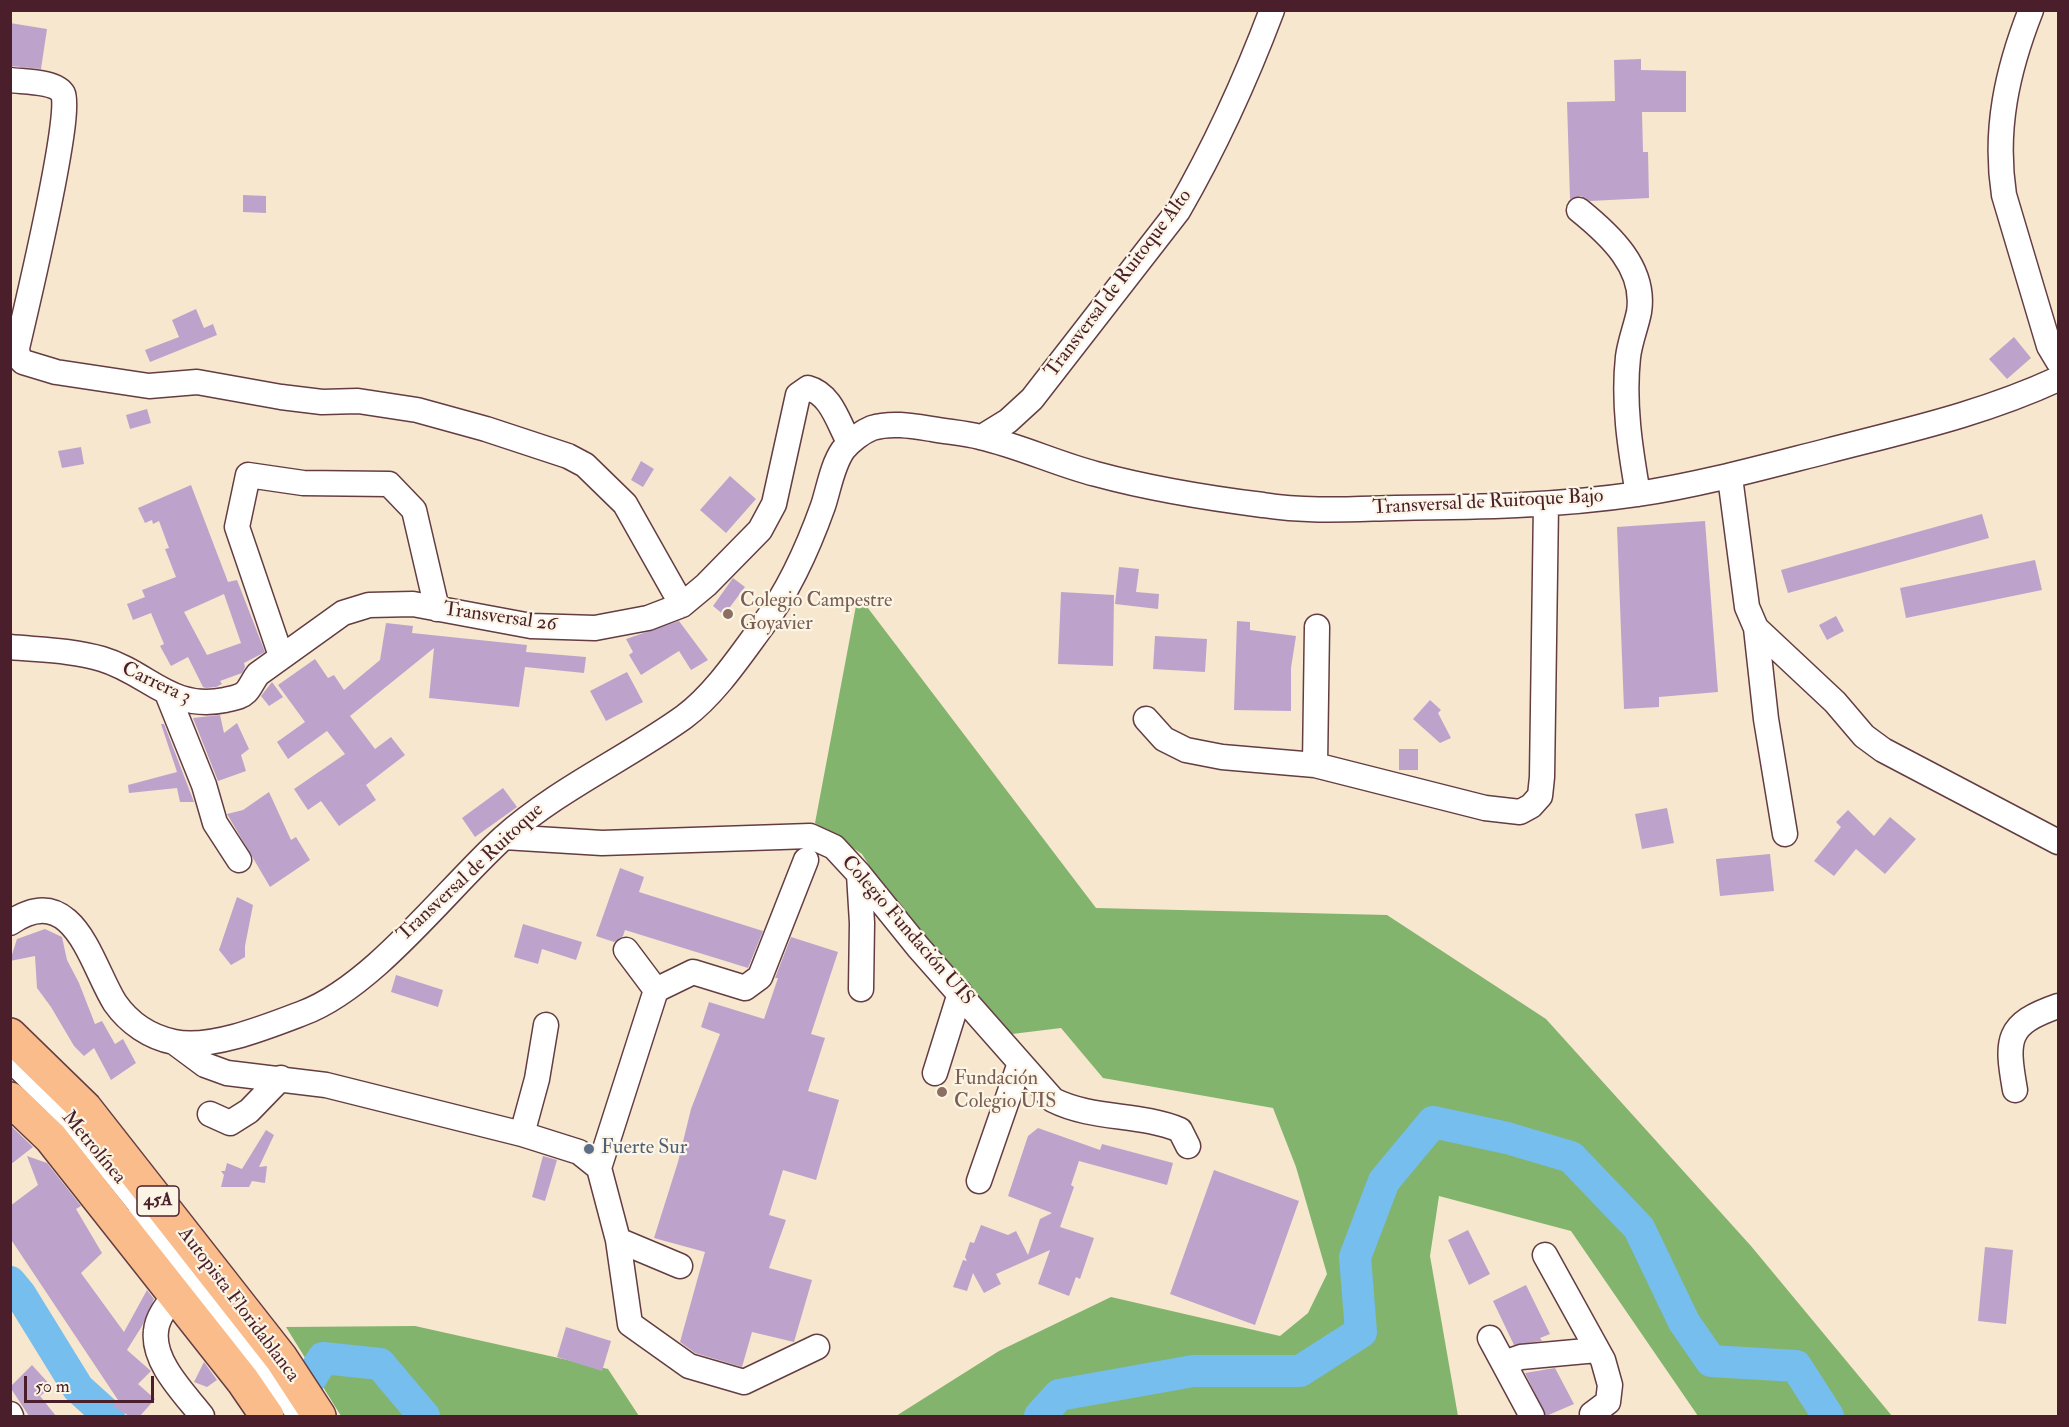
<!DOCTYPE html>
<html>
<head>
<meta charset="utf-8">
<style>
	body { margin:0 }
	#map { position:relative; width:2069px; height:1427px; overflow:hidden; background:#f6e7ce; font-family:"IM FELL Double Pica",serif }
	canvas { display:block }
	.frame { position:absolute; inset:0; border:12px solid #4a1f2b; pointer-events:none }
	.scale { position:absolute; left:24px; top:1376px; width:130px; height:27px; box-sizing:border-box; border:3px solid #4a1f2b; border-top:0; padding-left:8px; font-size:18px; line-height:21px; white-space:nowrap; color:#4a1f2b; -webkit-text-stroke:4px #fcf5e5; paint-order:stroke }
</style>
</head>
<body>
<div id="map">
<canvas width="2069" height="1427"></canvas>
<div class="frame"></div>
<div class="scale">50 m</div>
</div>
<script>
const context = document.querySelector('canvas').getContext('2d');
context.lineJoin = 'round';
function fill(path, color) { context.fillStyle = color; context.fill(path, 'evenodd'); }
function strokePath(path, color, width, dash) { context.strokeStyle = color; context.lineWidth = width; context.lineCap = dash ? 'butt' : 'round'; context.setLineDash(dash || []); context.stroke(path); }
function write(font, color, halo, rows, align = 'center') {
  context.font = font + ' "IM FELL Double Pica",serif'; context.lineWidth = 4.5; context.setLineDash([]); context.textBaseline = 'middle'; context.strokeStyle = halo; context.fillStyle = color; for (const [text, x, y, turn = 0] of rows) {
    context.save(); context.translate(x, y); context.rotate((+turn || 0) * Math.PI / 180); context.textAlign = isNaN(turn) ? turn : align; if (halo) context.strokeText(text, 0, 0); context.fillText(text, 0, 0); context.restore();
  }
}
fill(new Path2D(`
	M 858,595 L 1096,908 L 1387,915 L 1546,1019 L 1751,1246 L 1892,1416 L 1698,1416 L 1571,1231 L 1439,1196 L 1430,1256 L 1458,1416 L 896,1416 L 999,1351 L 1111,1297 L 1280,1336 L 1308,1313 L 1327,1274 L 1296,1167 L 1273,1108 L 1103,1078 L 1061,1028 L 1004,1035 L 893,905 L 862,854 L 815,823 Z
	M 415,1326 L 608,1369 L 639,1416 L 341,1416 L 286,1327 Z`), '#82b46e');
strokePath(new Path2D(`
	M 10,1282 L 20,1294 L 78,1388 L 109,1416
	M 290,1413 L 323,1358 L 380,1364 L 424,1416
	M 1040,1416 L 1059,1395 L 1193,1371 L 1300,1371 L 1361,1332 L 1355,1257 L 1384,1181 L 1433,1122 L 1507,1138 L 1571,1157 L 1639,1228 L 1684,1322 L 1711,1361 L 1796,1366 L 1828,1416`), '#75beee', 32);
fill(new Path2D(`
	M 10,23 L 47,29 L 41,69 L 10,66 Z
	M 1641,59 L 1641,70 L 1686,71 L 1686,112 L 1642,112 L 1643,152 L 1648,152 L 1649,198 L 1590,201 L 1581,196 L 1570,199 L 1567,102 L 1615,101 L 1614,60 Z
	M 243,195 L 266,196 L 266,213 L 243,212 Z
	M 196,309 L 204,328 L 213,324 L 217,335 L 150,362 L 145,350 L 179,337 L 172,320 Z
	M 2014,337 L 2031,358 L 2007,379 L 1989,359 Z
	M 147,409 L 151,423 L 130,429 L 126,415 Z
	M 81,447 L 84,464 L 62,468 L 58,451 Z
	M 641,461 L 654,469 L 643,487 L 631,480 Z
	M 730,476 L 756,499 L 726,533 L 700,510 Z
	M 191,485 L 228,582 L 237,580 L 265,652 L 244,663 L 245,667 L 242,673 L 220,681 L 222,684 L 216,687 L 206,688 L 203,687 L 188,657 L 171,666 L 160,646 L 164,644 L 151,613 L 133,620 L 127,604 L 145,597 L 142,590 L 176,577 L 165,549 L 169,548 L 159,521 L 153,524 L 152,520 L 145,523 L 138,508 ZM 224,594 L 241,643 L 207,655 L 184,612 Z
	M 1982,514 L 1989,538 L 1788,593 L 1781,570 Z
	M 1705,521 L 1718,692 L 1659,697 L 1659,707 L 1624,709 L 1617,527 Z
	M 2035,560 L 2042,590 L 1906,618 L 1900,588 Z
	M 1119,567 L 1139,569 L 1136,592 L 1159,594 L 1158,609 L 1115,604 Z
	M 733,578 L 745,587 L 724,615 L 713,606 Z
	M 1061,592 L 1114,595 L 1113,666 L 1058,664 Z
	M 1836,616 L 1844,631 L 1827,640 L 1819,625 Z
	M 679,621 L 708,660 L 691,670 L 679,651 L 641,675 L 629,655 L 633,652 L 626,639 Z
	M 1237,621 L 1250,622 L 1250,630 L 1296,636 L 1291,668 L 1291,711 L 1234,710 Z
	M 386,623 L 413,626 L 412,633 L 527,645 L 526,652 L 586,657 L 584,673 L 525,667 L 519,707 L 429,698 L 434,648 L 350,716 L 375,749 L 391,737 L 405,755 L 366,785 L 376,800 L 339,826 L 321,801 L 308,810 L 294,789 L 345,754 L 327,731 L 288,759 L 277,742 L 305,722 L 278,685 L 315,659 L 328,678 L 334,675 L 344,690 L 380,660 Z
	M 1155,636 L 1207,639 L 1205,672 L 1153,669 Z
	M 627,672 L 643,702 L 606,721 L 590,691 Z
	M 272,682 L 283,697 L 269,706 L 261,696 Z
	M 1430,700 L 1441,710 L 1438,713 L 1451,738 L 1440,743 L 1413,719 Z
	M 220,715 L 224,733 L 237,723 L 249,749 L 241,755 L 246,771 L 218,781 L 193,718 Z
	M 161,724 L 164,724 L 194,802 L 180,802 L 177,788 L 129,793 L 128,785 L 177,772 Z
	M 1399,749 L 1418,749 L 1418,770 L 1399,770 Z
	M 503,788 L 517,807 L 475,837 L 462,818 Z
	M 269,792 L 291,840 L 296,837 L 310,860 L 270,887 L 227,814 L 243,810 Z
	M 1667,808 L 1674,843 L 1642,849 L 1635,814 Z
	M 1848,810 L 1874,836 L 1890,817 L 1916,839 L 1885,874 L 1856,849 L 1834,876 L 1814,861 L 1841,827 L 1836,822 Z
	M 1770,854 L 1774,891 L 1720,896 L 1716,859 Z
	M 620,868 L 644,877 L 639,892 L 763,931 L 748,968 L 625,930 L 623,936 L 614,942 L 596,936 Z
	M 237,897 L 253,905 L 245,946 L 245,957 L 231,965 L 219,950 Z
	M 523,924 L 582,942 L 576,960 L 542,949 L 538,964 L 514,957 Z
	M 45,929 L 62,937 L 67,960 L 79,983 L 95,1024 L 102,1021 L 115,1044 L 123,1039 L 136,1063 L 111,1080 L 94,1048 L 84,1056 L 74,1046 L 51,1007 L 37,988 L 35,956 L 10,961 L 17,939 Z
	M 791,937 L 838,952 L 811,1034 L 825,1038 L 808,1091 L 839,1100 L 816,1180 L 783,1170 L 769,1215 L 786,1220 L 769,1268 L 812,1280 L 794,1342 L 752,1332 L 742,1367 L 695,1353 L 680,1342 L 705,1252 L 654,1238 L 678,1162 L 691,1109 L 720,1034 L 701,1027 L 709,1002 L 764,1019 L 778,978 L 775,978 Z
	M 396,975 L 443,990 L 438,1007 L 391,992 Z
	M 10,1125 L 33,1147 L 10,1165 Z
	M 1038,1128 L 1100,1150 L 1102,1144 L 1173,1163 L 1167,1185 L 1079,1161 L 1071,1185 L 1074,1187 L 1060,1227 L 1094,1238 L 1080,1279 L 1076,1277 L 1069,1296 L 1038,1284 L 1050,1250 L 996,1274 L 1001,1284 L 984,1293 L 973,1273 L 967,1291 L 953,1287 L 963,1260 L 967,1261 L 965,1257 L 970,1242 L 974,1243 L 981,1225 L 1008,1235 L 1016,1231 L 1028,1255 L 1040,1219 L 1052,1213 L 1008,1196 L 1028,1136 Z
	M 266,1130 L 274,1135 L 259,1167 L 267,1166 L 265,1183 L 252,1181 L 249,1187 L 221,1187 L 224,1175 L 221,1171 L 225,1171 L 227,1163 L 242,1169 Z
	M 27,1156 L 47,1163 L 81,1206 L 76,1209 L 102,1253 L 81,1273 L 124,1332 L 147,1290 L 154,1299 L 142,1326 L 127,1350 L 151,1371 L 138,1384 L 155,1399 L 140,1416 L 129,1416 L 113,1406 L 118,1400 L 10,1238 L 10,1206 L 38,1185 Z
	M 543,1156 L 557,1160 L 545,1201 L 532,1197 Z
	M 1214,1170 L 1299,1201 L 1255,1325 L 1170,1294 Z
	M 1468,1230 L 1490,1274 L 1469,1285 L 1448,1240 Z
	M 1985,1247 L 2013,1250 L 2006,1324 L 1978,1321 Z
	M 1526,1285 L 1550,1334 L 1540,1338 L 1542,1341 L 1514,1345 L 1493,1301 Z
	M 566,1327 L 611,1341 L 602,1371 L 557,1357 Z
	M 204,1362 L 217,1380 L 207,1387 L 194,1382 Z
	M 32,1365 L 52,1387 L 40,1396 L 56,1416 L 29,1416 L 10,1387 Z
	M 1555,1368 L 1574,1404 L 1546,1416 L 1525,1373 Z`), '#bda3cc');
const minor = new Path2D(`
	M 2031,10 C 2007,71 1994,130 2004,195 L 2049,346 L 2058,361
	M 10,80 C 24,82 56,81 63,94 C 73,113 25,314 17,348 L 18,356 L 23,362 L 56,372 L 149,386 L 197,382 L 281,397 L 322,402 L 358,401 L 417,410 L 486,429 L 568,456 L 585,465 L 625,504 L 682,605
	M 1579,210 C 1610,235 1646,268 1639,312 C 1636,327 1630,341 1628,357 C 1623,403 1630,448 1638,494
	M 982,437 L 1008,421 L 1032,399 L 1178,211 C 1215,147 1246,79 1272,10
	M 1730,477 L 1747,607 L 1756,628 L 1835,702 L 1864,736 L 1883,750 L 2058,842
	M 1756,628 L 1766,719 L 1785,834
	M 10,647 C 41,650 72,650 102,659 C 149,673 170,711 225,700 C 232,698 240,698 246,692 C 251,687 253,680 258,674 L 343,613 L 369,605 L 413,604 L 531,626 L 595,628 L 648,618 L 682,605 L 706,585 L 760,530 L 774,504 L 798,395 L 808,388 C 831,394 838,422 849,442
	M 281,656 L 237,527 L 248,475 L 303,483 L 389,484 L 414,510 L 437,609
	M 167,693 L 204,785 L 215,823 L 239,860
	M 1146,719 L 1164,739 L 1186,750 L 1222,757 L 1315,765 L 1485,808 L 1520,812 L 1531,806 L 1540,796 L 1542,777 L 1546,504
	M 1315,765 L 1317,627
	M 504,837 L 602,843 L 810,836 L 834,847 L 859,874 L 918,947 L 1053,1100 C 1093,1120 1139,1113 1180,1130 L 1188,1146
	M 859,874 L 862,923 L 861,989
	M 10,923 C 74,879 91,965 115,1003 C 129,1023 150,1037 174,1042 C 210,1050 269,1026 303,1013 C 373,987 446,890 503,838 C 558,789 624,760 684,717 C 715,694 740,656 763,625 C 789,590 808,548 823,506 C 829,488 832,466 843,450 C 850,441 862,432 872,428 C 891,422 913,426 932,429 C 948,432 965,433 980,437 C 1020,446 1057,464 1096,474 C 1151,489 1207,498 1263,505 C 1308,512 1351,509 1396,508 C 1477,507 1557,506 1638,494 C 1703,484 1764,467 1827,451 C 1908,430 1982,414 2058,379
	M 626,950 L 656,990
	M 174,1042 L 205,1065 L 227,1073 L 326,1085 L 522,1134 L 579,1152 L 599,1168 L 618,1240 L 630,1324 L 689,1366 L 744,1382 L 817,1347
	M 10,1059 L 72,1120 L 158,1227
	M 935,1073 L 960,993
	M 2015,1090 C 2006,1039 2006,1024 2058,1006
	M 210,1114 L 230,1123 L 249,1111 L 281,1078
	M 522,1134 L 537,1079 L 546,1025
	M 599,1168 L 656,990 L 693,972 L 745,988 L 760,977 L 806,860
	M 979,1181 L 1020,1063
	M 137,1219 L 259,1372 L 276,1400
	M 618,1240 L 680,1266
	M 1545,1255 L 1603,1360 L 1610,1385 L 1608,1402 L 1592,1414
	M 176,1294 C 168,1304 157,1317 156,1331 C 152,1362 185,1394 202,1416
	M 1490,1338 L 1532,1416
	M 1504,1363 L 1521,1357 L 1597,1350
	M 276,1377 L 299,1416
	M 10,1414 L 11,1416`);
const highway = new Path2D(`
	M 10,1035 L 85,1108 L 281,1358 L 319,1416
	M 10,1099 L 51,1138 L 243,1381 L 267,1416`);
strokePath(minor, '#643d43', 27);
strokePath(highway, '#643d43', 36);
strokePath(minor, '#fff', 24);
strokePath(highway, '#f9bc8a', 33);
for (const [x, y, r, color] of [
	[728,614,6,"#8d6e63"],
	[942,1092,6,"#8d6e63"],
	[589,1149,6,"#5c6f8a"]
]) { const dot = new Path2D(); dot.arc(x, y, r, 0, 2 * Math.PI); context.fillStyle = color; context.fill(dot); strokePath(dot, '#fcf5e5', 2); }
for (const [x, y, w] of [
	[158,1201,42]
]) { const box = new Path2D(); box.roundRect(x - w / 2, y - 15, w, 30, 4.5); context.fillStyle = '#fcf5e5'; context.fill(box); strokePath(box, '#4a1f2b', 1.5); }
write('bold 18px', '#4a1f2b', null, [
	["45A",158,1201]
]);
write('20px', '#4a1f2b', '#fcf5e5', [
	["Transversal de Ruitoque Alto",1119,284,-53],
	["Transversal de Ruitoque Bajo",1488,503,-3],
	["Transversal 26",500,618,8],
	["Carrera 3",156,684,25],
	["Transversal de Ruitoque",471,873,-43],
	["Colegio Fundación UIS",907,931,49],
	["Metrolínea",93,1148,50],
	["Autopista Floridablanca",238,1305,53]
]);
write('20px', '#785e54', '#fcf5e5', [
	["Colegio Campestre",740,602],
	["Goyavier",740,625],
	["Fundación",954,1080],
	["Colegio UIS",954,1103]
], 'left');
write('20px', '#4e5e75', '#fcf5e5', [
	["Fuerte Sur",601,1149]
], 'left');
</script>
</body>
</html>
